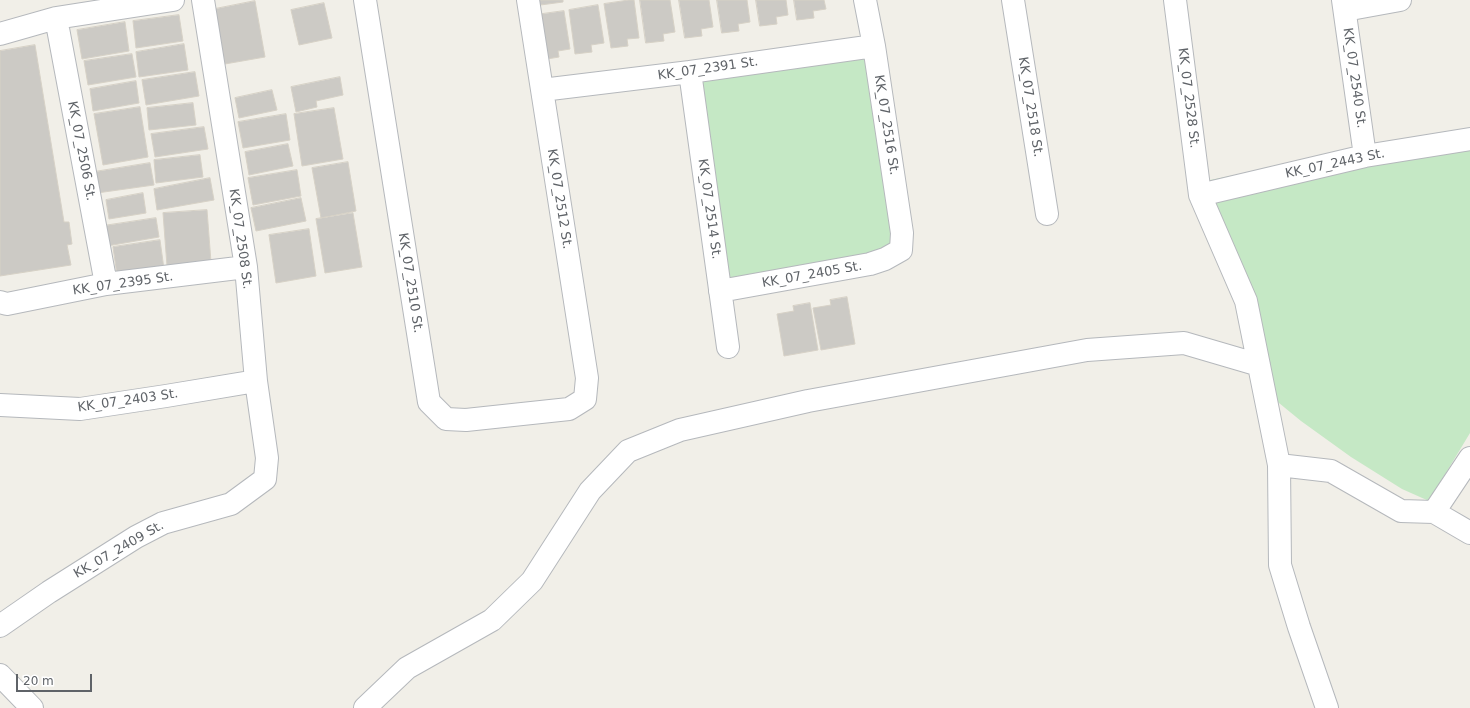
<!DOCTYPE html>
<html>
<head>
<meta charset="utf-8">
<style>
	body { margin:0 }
	#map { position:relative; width:1470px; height:708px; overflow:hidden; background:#f1efe8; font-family:"DejaVu Sans",sans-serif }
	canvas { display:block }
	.scale { position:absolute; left:16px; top:674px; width:76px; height:18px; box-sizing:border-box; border:2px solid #5f6368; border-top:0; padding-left:5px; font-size:12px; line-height:14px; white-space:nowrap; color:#5f6368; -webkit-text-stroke:3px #fff; paint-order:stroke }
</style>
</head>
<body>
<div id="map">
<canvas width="1470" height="708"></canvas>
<div class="scale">20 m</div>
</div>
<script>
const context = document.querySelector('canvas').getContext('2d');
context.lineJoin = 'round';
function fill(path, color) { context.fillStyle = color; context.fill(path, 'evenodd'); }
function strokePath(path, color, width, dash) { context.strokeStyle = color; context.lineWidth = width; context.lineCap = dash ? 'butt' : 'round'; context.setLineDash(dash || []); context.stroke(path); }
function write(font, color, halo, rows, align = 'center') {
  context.font = font + ' "DejaVu Sans",sans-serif'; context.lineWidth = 3.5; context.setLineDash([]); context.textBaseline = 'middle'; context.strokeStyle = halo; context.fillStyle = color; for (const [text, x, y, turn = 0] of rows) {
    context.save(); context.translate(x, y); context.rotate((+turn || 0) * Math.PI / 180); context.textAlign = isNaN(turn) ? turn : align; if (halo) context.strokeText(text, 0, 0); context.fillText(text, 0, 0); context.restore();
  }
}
fill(new Path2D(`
	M 874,46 L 901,250 L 720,291 L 690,72 Z
	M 1470,131 L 1470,433 L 1429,501 L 1402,489 L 1351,457 L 1301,421 L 1268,394 L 1253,339 L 1191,184 L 1341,153 Z`), '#c5e8c5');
const building = new Path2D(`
	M 532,0 L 563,0 L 563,2 L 533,6 Z
	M 629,0 L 634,0 L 639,38 L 627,39 L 628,46 L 611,48 L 604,4 Z
	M 640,0 L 670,0 L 675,32 L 663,34 L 664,41 L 646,43 Z
	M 679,0 L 709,0 L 713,27 L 701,29 L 702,36 L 685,38 Z
	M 717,0 L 747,0 L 750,22 L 738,24 L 739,31 L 722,33 Z
	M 756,0 L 786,0 L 788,15 L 776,17 L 777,24 L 760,26 Z
	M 794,0 L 824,0 L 826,9 L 813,11 L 814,18 L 797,20 Z
	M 255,1 L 265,57 L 225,64 L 215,9 Z
	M 324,3 L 332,38 L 299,45 L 291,10 Z
	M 598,5 L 604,43 L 591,45 L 592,52 L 575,54 L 569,10 Z
	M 564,11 L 570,49 L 558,51 L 559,57 L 541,60 L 535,15 Z
	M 179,15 L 183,41 L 136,48 L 133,21 Z
	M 125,22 L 129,51 L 82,59 L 77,30 Z
	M 184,44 L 188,70 L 139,77 L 136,52 Z
	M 35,45 L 64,222 L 69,222 L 72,244 L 67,245 L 71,265 L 0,276 L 0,51 Z
	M 132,54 L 136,77 L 88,85 L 84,61 Z
	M 195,72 L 199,96 L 146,105 L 142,80 Z
	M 340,77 L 343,95 L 316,101 L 317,107 L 296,112 L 291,87 Z
	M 136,81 L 139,103 L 93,111 L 90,89 Z
	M 272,90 L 277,110 L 239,118 L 235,98 Z
	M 193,103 L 196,125 L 149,130 L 147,108 Z
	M 140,107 L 148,157 L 103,165 L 94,114 Z
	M 334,108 L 343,159 L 302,166 L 294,114 Z
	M 286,114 L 290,140 L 243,148 L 238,122 Z
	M 204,127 L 208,149 L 155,157 L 151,134 Z
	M 288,144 L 293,166 L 249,175 L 245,152 Z
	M 200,155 L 203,177 L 156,183 L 154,160 Z
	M 348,162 L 356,211 L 321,218 L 312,168 Z
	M 150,163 L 154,185 L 97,193 L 94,172 Z
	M 297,170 L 301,196 L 253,205 L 248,178 Z
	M 210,178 L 214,200 L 157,210 L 154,189 Z
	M 143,193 L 146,213 L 109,219 L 106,200 Z
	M 301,198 L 306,221 L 256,231 L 251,208 Z
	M 207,210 L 211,262 L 167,266 L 163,213 Z
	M 353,213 L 362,267 L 325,273 L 316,219 Z
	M 156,218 L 159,237 L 107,246 L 103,226 Z
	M 309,229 L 316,276 L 276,283 L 269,235 Z
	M 160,240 L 164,269 L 117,275 L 113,247 Z
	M 847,297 L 855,344 L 821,350 L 813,308 L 831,305 L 830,300 Z
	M 810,303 L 818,350 L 784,356 L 777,314 L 794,311 L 793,306 Z`);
fill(building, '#cccac5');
strokePath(building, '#d6d1c6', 1);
const minor = new Path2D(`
	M 365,0 L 429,402 L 446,419 L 466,420 L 569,409 L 585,399 L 587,378 L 528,0
	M 1013,0 L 1047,214
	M 1175,0 L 1200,195 L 1246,301 L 1279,465 L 1280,565 L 1299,627 L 1327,708
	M 1343,0 L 1365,156
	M 1345,10 L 1400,0
	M 56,18 L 106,284
	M 0,34 L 56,18 L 173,0
	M 690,72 L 728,347
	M 542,90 L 690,72 L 874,46
	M 1200,195 L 1365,156 L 1470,139
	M 720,291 L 870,264 L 885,259 L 901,250 L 902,233 L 874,46 L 865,0
	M 0,302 L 7,304 L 106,284 L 246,267
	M 0,405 L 80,409 L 166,396 L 256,381
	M 1279,465 L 1331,471 L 1401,511 L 1434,512 L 1470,533
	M 1434,512 L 1470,458
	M 0,626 L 49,592 L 136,537 L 163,523 L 231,504 L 265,479 L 267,458 L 256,381 L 246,267 L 203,0
	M 0,675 L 32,708
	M 365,708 L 407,668 L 492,620 L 532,581 L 590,491 L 628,451 L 680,430 L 808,401 L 1087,350 L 1184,343 L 1259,365`);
strokePath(minor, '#b5b8bc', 24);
strokePath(minor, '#fff', 22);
write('13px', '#5f6368', '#fff', [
	["KK_07_2391 St.",708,69,-8],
	["KK_07_2540 St.",1354,78,82],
	["KK_07_2528 St.",1188,98,83],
	["KK_07_2518 St.",1030,107,81],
	["KK_07_2516 St.",886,125,81],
	["KK_07_2506 St.",81,151,79],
	["KK_07_2443 St.",1335,164,-12],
	["KK_07_2512 St.",559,199,81],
	["KK_07_2514 St.",709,209,82],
	["KK_07_2508 St.",240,239,82],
	["KK_07_2405 St.",812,275,-10],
	["KK_07_2510 St.",410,283,81],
	["KK_07_2395 St.",123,284,-8],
	["KK_07_2403 St.",128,401,-8],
	["KK_07_2409 St.",119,550,-30]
]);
</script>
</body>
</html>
